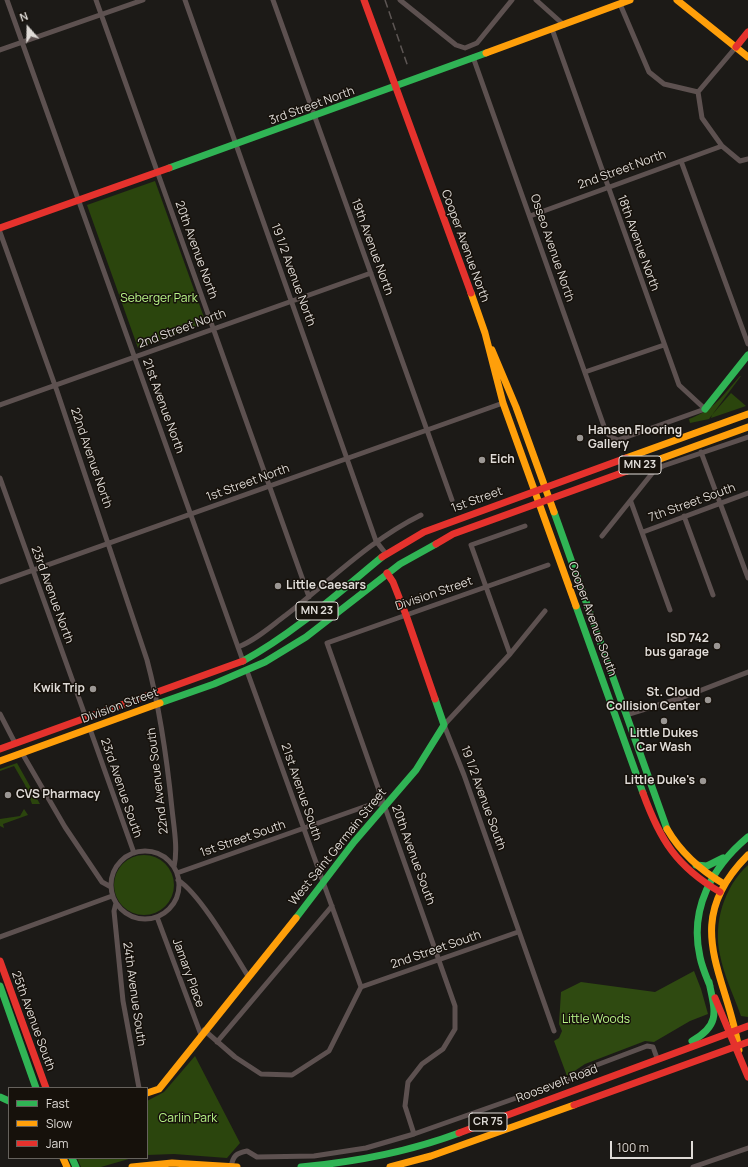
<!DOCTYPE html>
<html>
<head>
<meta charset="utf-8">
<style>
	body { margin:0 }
	#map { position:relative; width:748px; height:1167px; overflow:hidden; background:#1c1a17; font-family:Manrope,sans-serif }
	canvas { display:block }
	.legend { position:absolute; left:8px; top:1087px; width:140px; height:72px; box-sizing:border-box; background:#16110b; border:1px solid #66625d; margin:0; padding:5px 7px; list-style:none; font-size:12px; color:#dfdbd7 }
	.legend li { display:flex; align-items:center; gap:8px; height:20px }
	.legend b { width:20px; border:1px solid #66625d }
	.north { position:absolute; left:8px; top:8px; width:40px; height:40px; -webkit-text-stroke:3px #16110b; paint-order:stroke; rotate:340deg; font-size:11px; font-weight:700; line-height:16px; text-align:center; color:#dfdbd7 }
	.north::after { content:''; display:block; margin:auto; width:14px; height:18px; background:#dfdbd7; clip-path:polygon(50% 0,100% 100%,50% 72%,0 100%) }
	.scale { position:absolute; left:610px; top:1141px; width:83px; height:18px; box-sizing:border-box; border:2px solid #dfdbd7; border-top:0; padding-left:5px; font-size:12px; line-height:14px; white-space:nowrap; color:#dfdbd7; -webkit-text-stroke:3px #16110b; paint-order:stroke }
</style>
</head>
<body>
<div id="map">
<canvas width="748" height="1167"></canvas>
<ul class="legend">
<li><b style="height:5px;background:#30b455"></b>Fast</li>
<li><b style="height:5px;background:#ff9f0a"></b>Slow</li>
<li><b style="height:5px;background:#e5322d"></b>Jam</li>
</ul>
<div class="north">N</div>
<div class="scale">100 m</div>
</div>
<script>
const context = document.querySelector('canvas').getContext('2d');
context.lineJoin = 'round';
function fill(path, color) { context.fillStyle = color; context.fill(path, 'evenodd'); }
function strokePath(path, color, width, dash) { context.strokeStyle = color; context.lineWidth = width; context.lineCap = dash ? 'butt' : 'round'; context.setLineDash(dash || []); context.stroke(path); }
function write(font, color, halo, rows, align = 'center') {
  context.font = font + ' Manrope,sans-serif'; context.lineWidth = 3; context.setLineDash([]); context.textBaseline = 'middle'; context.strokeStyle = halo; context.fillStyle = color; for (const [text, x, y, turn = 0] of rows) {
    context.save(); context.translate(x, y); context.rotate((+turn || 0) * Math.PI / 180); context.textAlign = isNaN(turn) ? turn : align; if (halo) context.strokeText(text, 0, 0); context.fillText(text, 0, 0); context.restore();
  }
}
fill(new Path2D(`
	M 155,181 L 206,323 L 138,348 L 87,205 Z
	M 740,376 L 741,376 L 709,419 L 690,423 L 689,419 C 714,410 723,395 740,376 Z
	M 731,393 L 746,406 L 711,418 L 712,415 Z
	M 17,763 L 40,804 L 32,804 L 25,785 L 14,766 L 0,771 L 0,769 Z
	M 24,809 L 28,815 L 3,824 L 4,828 L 0,826 L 0,819 L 20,816 Z
	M114 885a30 30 0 1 1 60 0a30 30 0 1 1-60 0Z
	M 748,865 L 748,1017 L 741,1016 C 734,996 724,976 720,955 C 713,923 724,887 748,865 Z
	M 195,1056 L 240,1143 L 227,1158 L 174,1154 L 147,1155 L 147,1101 L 164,1092 Z
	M 77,1158 L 132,1158 L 101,1167 L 81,1167 Z`), '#2b450d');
fill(new Path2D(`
	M 694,971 L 701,989 L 708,1014 L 690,1021 L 654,1042 L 645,1041 L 585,1064 L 567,1076 L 554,1041 L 559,1038 L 562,1031 L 559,1024 L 561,992 L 581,982 L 655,992 Z`), '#2f4a11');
strokePath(new Path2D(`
	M 7,0 L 243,661
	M 96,0 L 309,597
	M 185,0 L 376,541 L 386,554
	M 273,0 L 452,500
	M 400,0 L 456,45 L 465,48 L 477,43 L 512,0
	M 536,0 L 564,25
	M 620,4 L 649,72 L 664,84 L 698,92
	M 0,50 L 143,0
	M 473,57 L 606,432 L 611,437 L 618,440 L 705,409 L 679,385 L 552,29
	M 698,92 L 702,118 L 722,146 L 740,161 L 748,159
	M 698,92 L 736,47
	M 681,161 L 748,344
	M 530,216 L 722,146
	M 0,232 L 57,391 L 147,660 C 160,709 167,759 172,809 C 174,828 178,849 174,867
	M 585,372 L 664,345
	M 0,405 L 371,273
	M 701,452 L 748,578
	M 0,478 L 86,718
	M 631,502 L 670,610
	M 684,516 L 713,595
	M 643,532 L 748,493
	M 602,536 L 654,471 L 663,466 L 748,437
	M 0,582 L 503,403
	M 545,611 L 510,654 L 444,725 L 464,775 L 554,1031
	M 238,647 C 256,640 271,626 286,615 C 330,581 370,540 421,515
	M 510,654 L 471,545 L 525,526
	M 247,671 L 361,987
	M 0,714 L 15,743
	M 626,715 L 681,698 L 748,672
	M 90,729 L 134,853
	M 22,753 L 65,827 L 102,882 L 111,887
	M111 885a34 34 0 1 1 68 0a34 34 0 1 1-68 0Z
	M 177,873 L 375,803 L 384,805
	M 178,880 C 201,895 233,952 248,976
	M 116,903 L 114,911 L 123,1001 L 139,1088
	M 157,917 L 201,1035
	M 0,937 L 112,896
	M 361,987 L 518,932
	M 204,1030 L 235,1057 L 261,1074 L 292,1075 L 329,1051 L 361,987
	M 217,1042 L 332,906
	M 414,1134 L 405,1106 L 408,1082 L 422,1064 L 443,1049 L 455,1029 L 455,1006 L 327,643 L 548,565
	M 231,1167 C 233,1156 236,1153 247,1151 L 257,1157 L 314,1156 L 366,1148 L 414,1134 L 570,1079 L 594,1066 L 647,1046 L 653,1047 L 657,1058
	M 693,1167 L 748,1148`), '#5d5150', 5);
strokePath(new Path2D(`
	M 169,168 L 486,53
	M 705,409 L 748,355
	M 554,512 L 667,829
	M 576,606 L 643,793
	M 243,661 C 294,633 337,594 382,557
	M 160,703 L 214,684 L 265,662 L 306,637 L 400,564 L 436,544
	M 696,865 L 707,866 L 723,858
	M 296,918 L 354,842 L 416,770 L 444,725 L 435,699
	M 0,986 L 36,1088
	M 710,986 C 706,976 702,967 700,957 C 689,909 712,867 748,837
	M 692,1041 C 721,1025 715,1011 709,982
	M 0,1097 L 9,1101
	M 72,1158 L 76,1167
	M 301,1167 C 355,1162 408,1152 459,1133`), '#30b455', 7);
strokePath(new Path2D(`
	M 677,0 L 748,57
	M 486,53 L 630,0
	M 471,293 L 485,333 L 503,403 L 576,606
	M 492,350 L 516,407 L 554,512
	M 626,458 L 748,414
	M 627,471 L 748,427
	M 0,761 L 160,703
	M 667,829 C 681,853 700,870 724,884
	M 739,1050 C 727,973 679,924 748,855
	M 147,1093 L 159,1089 L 296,918
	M 63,1158 L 67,1167
	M 132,1167 L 172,1163 L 237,1167
	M 390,1167 L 431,1156 L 574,1105`), '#ff9f0a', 7);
strokePath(new Path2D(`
	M 364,0 L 471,293
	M 736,47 L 748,32
	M 0,228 L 169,168
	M 436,544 L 453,534 L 627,471
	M 382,557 L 424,532 L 626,458
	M 387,573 L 393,582 L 406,615 L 435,699
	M 0,749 L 243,661
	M 643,793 C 660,840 677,867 720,892
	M 0,961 L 46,1088
	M 715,998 L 748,1077
	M 574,1105 L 748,1042
	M 459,1133 L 748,1026`), '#e5322d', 7);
strokePath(new Path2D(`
	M 385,0 L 408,67`), '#5d5654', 1.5, [8, 4]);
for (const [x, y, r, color] of [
	[580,438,4,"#9b9794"],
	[482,460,4,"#9b9794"],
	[278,586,4,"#9b9794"],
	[717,646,4,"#9b9794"],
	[93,689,4,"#9b9794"],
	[708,700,4,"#9b9794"],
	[664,721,4,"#9b9794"],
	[703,781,4,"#9b9794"],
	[8,795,4,"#9b9794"]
]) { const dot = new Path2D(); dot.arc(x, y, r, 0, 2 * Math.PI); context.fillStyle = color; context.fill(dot); strokePath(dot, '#16110b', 1.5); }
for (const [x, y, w] of [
	[640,465,42],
	[317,611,42],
	[488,1122,38]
]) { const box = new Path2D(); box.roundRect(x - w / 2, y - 9, w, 18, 3); context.fillStyle = '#16110b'; context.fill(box); strokePath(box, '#dfdbd7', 1); }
write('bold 11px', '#dfdbd7', null, [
	["MN 23",640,465],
	["MN 23",317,611],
	["CR 75",488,1122]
]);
write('12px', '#dfdbd7', '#16110b', [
	["3rd Street North",312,106,-20],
	["2nd Street North",622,170,-20],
	["18th Avenue North",638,243,70],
	["Cooper Avenue North",465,246,70],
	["19th Avenue North",372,247,70],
	["Osseo Avenue North",552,248,71],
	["20th Avenue North",196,250,70],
	["19 1/2 Avenue North",293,275,70],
	["2nd Street North",182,329,-20],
	["21st Avenue North",163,406,70],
	["22nd Avenue North",91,458,71],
	["1st Street North",248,483,-20],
	["1st Street",477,500,-20],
	["7th Street South",692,503,-20],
	["Division Street",434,594,-19],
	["23rd Avenue North",52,595,70],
	["Cooper Avenue South",592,619,70],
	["Division Street",120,706,-20],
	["22nd Avenue South",158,781,-97],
	["23rd Avenue South",121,788,71],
	["21st Avenue South",301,792,71],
	["19 1/2 Avenue South",483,798,70],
	["1st Street South",243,839,-19],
	["West Saint Germain Street",338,847,-51],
	["20th Avenue South",413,855,70],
	["2nd Street South",436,950,-19],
	["Jamary Place",188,973,70],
	["24th Avenue South",134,994,82],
	["25th Avenue South",33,1021,70],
	["Roosevelt Road",557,1084,-21]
]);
write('12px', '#b9f687', '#16110b', [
	["Seberger Park",159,299],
	["Little Woods",596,1020],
	["Carlin Park",188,1119]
]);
write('bold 12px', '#dfdbd7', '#16110b', [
	["Hansen Flooring",588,431],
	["Gallery",588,445],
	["Eich",490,460],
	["Little Caesars",286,586],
	["ISD 742",709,639,"right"],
	["bus garage",709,653,"right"],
	["Kwik Trip",85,689,"right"],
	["St. Cloud",700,693,"right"],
	["Collision Center",700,707,"right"],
	["Little Dukes",664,734,"center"],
	["Car Wash",664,748,"center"],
	["Little Duke's",695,781,"right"],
	["CVS Pharmacy",16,795]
], 'left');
</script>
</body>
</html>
